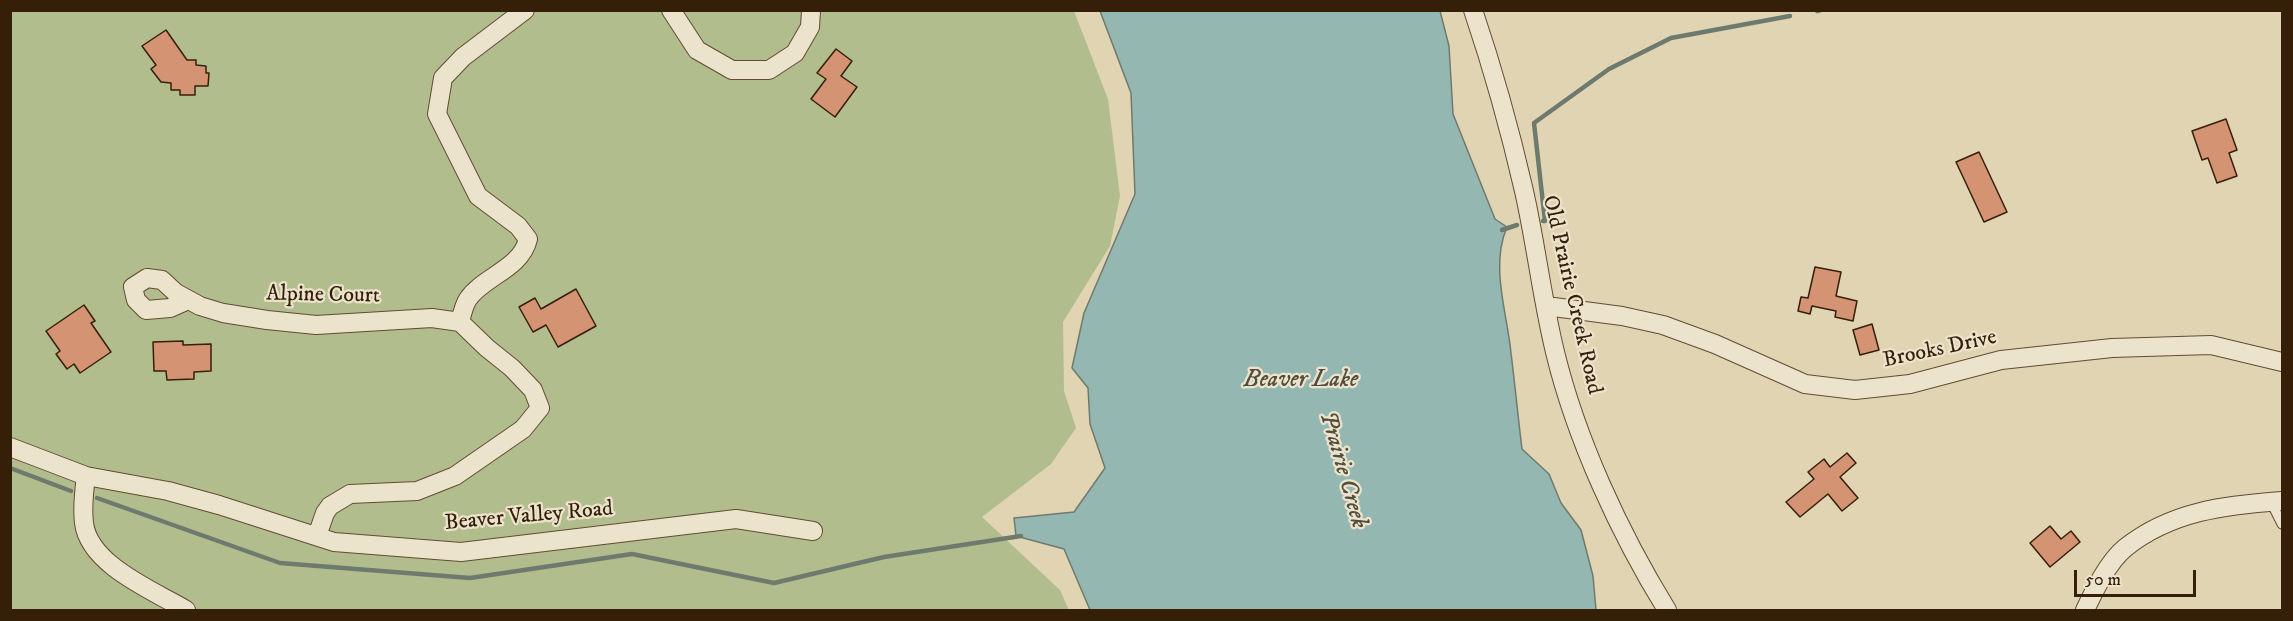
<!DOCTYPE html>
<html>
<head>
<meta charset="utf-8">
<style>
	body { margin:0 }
	#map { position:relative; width:2293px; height:621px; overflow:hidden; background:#e1d4b2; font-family:"IM FELL DW Pica",serif }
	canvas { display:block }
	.frame { position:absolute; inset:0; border:12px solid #361f09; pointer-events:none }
	.scale { position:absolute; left:2074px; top:570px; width:122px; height:27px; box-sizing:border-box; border:3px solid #361f09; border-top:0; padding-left:8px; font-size:18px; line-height:21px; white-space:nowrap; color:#361f09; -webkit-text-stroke:4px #ece3cd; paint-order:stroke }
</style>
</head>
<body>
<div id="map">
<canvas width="2293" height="621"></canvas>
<div class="frame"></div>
<div class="scale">50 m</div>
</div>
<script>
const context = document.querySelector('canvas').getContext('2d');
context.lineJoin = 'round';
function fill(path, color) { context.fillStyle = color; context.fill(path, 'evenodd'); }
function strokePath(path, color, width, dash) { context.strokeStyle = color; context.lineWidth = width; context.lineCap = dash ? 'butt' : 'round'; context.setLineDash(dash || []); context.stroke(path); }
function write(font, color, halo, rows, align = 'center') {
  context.font = font + ' "IM FELL DW Pica",serif'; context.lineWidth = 4.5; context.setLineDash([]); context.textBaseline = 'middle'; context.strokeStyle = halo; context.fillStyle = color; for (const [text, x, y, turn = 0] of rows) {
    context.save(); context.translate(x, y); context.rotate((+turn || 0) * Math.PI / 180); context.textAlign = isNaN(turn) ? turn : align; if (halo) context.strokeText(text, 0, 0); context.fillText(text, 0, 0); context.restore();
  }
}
fill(new Path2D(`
	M 10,11 L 1074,11 L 1108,99 L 1120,196 L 1110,246 L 1063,322 L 1064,391 L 1076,428 L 1051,464 L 982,517 L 1060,590 L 1069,610 L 11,610 Z`), '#b2bd8d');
const water = new Path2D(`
	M 1100,11 L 1440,11 L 1449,46 L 1453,114 L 1495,219 L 1507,227 C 1490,266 1507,312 1511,353 C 1515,385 1518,417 1522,449 L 1549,474 L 1561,503 L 1581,530 L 1593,576 L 1596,610 L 1090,610 L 1064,549 L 1016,536 L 1014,518 L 1074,512 L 1105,468 L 1090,424 L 1088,388 L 1072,368 L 1084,313 L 1135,194 L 1131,93 Z`);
fill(water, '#95b7b2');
strokePath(water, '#6f7a6e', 1.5);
strokePath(new Path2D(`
	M 1817,11 L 1821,10
	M 1543,221 L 1545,221 L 1534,123 L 1609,69 L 1671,38 L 1790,16
	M 1502,230 L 1517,225
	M 10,468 L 71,491
	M 97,498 L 280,563 L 470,578 L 632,554 L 774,583 L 884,557 L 1021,536`), '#6f7a6e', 4.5);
const building = new Path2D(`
	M 166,30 L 187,60 L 196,60 L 196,65 L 206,66 L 206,73 L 209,73 L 208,86 L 195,86 L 195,95 L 180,95 L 180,90 L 171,90 L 171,83 L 161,82 L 151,69 L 156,65 L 142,46 Z
	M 836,49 L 852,61 L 841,76 L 857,87 L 835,117 L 811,99 L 826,79 L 817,73 Z
	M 2226,119 L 2237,150 L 2229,153 L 2237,176 L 2217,183 L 2208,158 L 2202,160 L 2192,131 Z
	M 1979,152 L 2007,212 L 1984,222 L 1956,162 Z
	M 1815,267 L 1841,272 L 1836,296 L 1857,301 L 1853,321 L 1835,317 L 1836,311 L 1812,306 L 1810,314 L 1798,311 L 1801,297 L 1808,298 Z
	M 576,289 L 596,326 L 558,347 L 546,325 L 533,332 L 519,307 L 535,298 L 541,309 Z
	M 84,305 L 95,321 L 91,323 L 111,352 L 80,373 L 74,364 L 67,369 L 56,354 L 60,351 L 46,331 Z
	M 1872,324 L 1879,350 L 1860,355 L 1853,330 Z
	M 183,341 L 183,345 L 211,344 L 211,371 L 194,372 L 194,379 L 167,380 L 166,371 L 154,371 L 153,342 Z
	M 1847,453 L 1856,463 L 1840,477 L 1858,498 L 1842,511 L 1828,494 L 1800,517 L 1786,502 L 1814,479 L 1808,472 L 1824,459 L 1830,467 Z
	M 2050,526 L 2061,539 L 2071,531 L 2080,542 L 2050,567 L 2030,543 Z`);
fill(building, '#d49372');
strokePath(building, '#361f09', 1.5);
const lane = new Path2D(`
	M 2271,502 L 2282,524`);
const street = new Path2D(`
	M 671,10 L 697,50 L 732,70 L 769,70 L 795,53 L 810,27 L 811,10
	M 1473,10 C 1493,69 1510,130 1524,191 C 1536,244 1542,299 1555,352 C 1576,439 1620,534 1667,610
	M 188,300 L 170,308 L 146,310 L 136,300 L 133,287 L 147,278 L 162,280 L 176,293 L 200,306 L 223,313 L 267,320 L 316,325 L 432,318 L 460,322
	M 1546,306 L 1622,316 L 1663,325 L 1715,344 L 1805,384 L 1855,390 L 1910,384 L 2001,360 L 2112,348 L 2211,345 L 2282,362
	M 460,322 C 462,314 464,305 468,299 C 484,276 521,269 528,239 L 518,226 L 478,196 L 437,114 L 443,78 L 463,57 L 525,10
	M 10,447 L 86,476 L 168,491 L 219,505 L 334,542 L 461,552 L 736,519 L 813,531
	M 86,476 C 84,491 82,507 84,523 C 89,565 154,591 186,610
	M 317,536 L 325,513 L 330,506 L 350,494 L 417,491 L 455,476 L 523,429 L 540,408 L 533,390 L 512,368 L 487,348 L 460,322
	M 2085,610 C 2094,591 2108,562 2125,548 C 2171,511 2226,505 2282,501`);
strokePath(lane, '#614c33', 11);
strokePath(street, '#614c33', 20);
strokePath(lane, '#ece3cd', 9);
strokePath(street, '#ece3cd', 18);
write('22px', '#361f09', '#ece3cd', [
	["Old Prairie Creek Road",1571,295,77],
	["Alpine Court",323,296,1],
	["Brooks Drive",1940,350,-12],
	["Beaver Valley Road",529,517,-5]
]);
write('italic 24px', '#524d3c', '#ece3cd', [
	["Beaver Lake",1301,381],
	["Prairie Creek",1342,470,74]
]);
</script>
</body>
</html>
